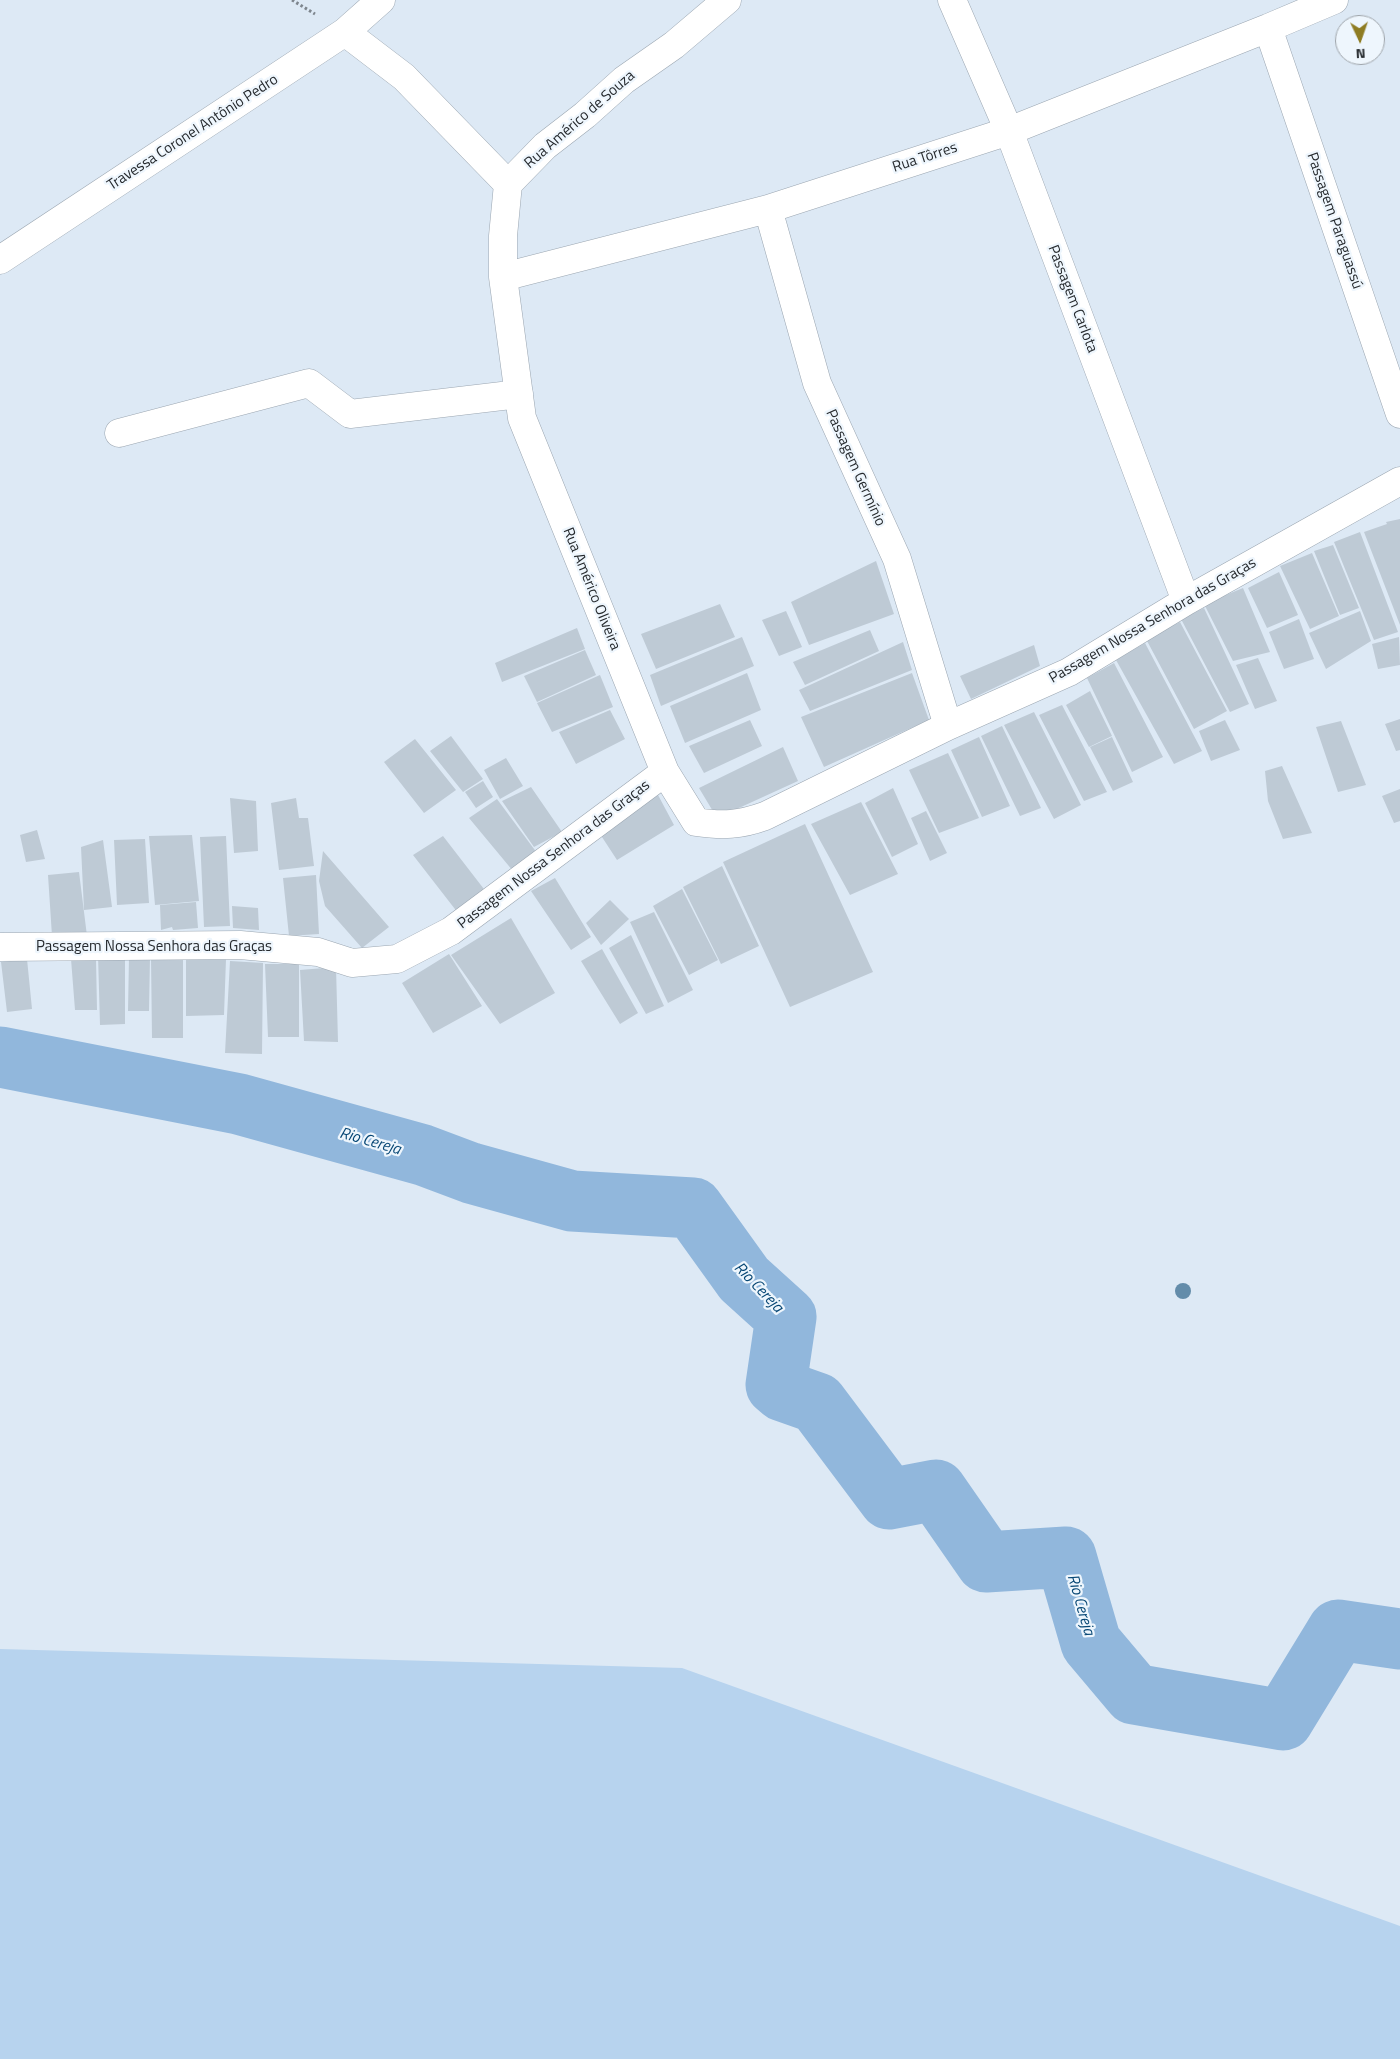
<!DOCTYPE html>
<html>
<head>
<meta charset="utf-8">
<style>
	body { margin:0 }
	#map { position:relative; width:1400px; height:2059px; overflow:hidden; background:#dde9f5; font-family:"Titillium Web",sans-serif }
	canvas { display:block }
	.north { position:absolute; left:1335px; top:15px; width:50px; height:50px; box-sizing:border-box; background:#eef6fd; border:1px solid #9ea4aa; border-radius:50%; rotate:177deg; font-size:14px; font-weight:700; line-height:20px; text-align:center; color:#262a2e }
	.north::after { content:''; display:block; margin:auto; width:18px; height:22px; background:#8e7c22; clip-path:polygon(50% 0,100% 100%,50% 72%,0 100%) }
</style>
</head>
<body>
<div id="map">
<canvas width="1400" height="2059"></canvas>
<div class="north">N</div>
</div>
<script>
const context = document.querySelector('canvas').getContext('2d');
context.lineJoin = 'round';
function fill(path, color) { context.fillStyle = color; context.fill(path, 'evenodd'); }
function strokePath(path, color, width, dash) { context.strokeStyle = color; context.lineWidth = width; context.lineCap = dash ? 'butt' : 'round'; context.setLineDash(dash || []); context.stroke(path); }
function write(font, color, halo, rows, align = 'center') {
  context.font = font + ' "Titillium Web",sans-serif'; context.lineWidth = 4.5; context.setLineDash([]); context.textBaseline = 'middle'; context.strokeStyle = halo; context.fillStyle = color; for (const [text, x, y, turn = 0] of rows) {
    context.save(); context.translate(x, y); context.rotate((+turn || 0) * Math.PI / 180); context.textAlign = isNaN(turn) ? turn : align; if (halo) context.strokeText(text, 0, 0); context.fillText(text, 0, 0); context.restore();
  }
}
fill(new Path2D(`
	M 0,1649 L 682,1668 L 1400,1926 L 1400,2059 L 0,2059 Z`), '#b7d3ee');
strokePath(new Path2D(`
	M 0,1057 L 239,1104 L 423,1155 L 471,1173 L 572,1201 L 693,1208 L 744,1279 L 786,1317 L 776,1385 L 783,1391 L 817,1403 L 889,1499 L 936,1490 L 986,1562 L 1066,1557 L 1091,1643 L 1134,1694 L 1283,1720 L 1338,1630 L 1400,1639`), '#91b7dc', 61);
fill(new Path2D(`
	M 1400,519 L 1400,625 L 1364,532 L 1387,524 L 1386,522 Z
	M 1360,532 L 1398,632 L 1374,640 L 1334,542 Z
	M 1333,545 L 1359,608 L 1340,615 L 1314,551 Z
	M 1312,553 L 1339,616 L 1310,629 L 1280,566 Z
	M 876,561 L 894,614 L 809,645 L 791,602 Z
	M 1279,572 L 1298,615 L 1267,628 L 1248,588 Z
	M 1243,588 L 1270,652 L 1233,661 L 1204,604 Z
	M 720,604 L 735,637 L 656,669 L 641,634 Z
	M 1204,608 L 1249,704 L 1230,712 L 1181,619 Z
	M 786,611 L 802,647 L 779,656 L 762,620 Z
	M 1360,611 L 1371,641 L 1326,669 L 1309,633 Z
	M 1299,619 L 1314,659 L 1284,669 L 1269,632 Z
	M 1180,622 L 1227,711 L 1194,729 L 1146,639 Z
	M 577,628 L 585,649 L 502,682 L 495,663 Z
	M 870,630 L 879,651 L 805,685 L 793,662 Z
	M 742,637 L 754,666 L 661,706 L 650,675 Z
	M 1399,637 L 1400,665 L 1378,669 L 1372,644 Z
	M 903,642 L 912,670 L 810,711 L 799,690 Z
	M 1145,643 L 1202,751 L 1174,764 L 1116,660 Z
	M 1034,645 L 1040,666 L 971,699 L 960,676 Z
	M 585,650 L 596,675 L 537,702 L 524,676 Z
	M 1258,658 L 1277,701 L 1255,709 L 1236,665 Z
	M 1114,663 L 1163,757 L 1132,772 L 1087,678 Z
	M 747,673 L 761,710 L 685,743 L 670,706 Z
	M 912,673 L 929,720 L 824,767 L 801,717 Z
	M 600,675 L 613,707 L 552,732 L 537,703 Z
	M 1090,691 L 1112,736 L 1089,747 L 1066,705 Z
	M 1062,705 L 1107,792 L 1084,801 L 1039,715 Z
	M 610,710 L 625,739 L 576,764 L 559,732 Z
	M 1034,712 L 1081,805 L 1054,819 L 1004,725 Z
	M 1400,719 L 1400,750 L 1396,751 L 1385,724 Z
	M 750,720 L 762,746 L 704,773 L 689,746 Z
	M 1225,720 L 1240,750 L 1211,761 L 1199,731 Z
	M 1341,721 L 1366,785 L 1338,792 L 1316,727 Z
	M 1002,726 L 1041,808 L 1020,816 L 981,736 Z
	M 451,736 L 483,779 L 463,792 L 430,751 Z
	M 979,737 L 1010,806 L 982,817 L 951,750 Z
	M 1112,737 L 1133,782 L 1113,791 L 1090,747 Z
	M 415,739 L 456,790 L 424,813 L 384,762 Z
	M 783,747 L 798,781 L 717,818 L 699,788 Z
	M 948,753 L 979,818 L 939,833 L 909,770 Z
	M 506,758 L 523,786 L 500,799 L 484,770 Z
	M 1282,766 L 1312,833 L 1283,839 L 1268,801 L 1265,771 Z
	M 483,781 L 493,797 L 476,808 L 465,792 Z
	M 531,787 L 562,832 L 534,847 L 502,801 Z
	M 893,788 L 918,844 L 892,857 L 865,803 Z
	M 1400,789 L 1400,821 L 1394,823 L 1382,796 Z
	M 658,795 L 674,825 L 617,860 L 600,834 Z
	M 230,798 L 256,801 L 258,851 L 234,853 Z
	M 296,798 L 299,818 L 308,818 L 314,866 L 279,870 L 271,803 Z
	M 497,799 L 537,853 L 513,871 L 469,818 Z
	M 861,802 L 898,874 L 850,895 L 811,824 Z
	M 926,811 L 947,853 L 930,861 L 911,818 Z
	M 805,824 L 873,972 L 790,1007 L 723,862 Z
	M 37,830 L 45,859 L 26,862 L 20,835 Z
	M 192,835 L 199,901 L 155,905 L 149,836 Z
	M 226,836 L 230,926 L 204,927 L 200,837 Z
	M 443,836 L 487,893 L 458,913 L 413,855 Z
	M 145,839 L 149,903 L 117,905 L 114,840 Z
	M 103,840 L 112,907 L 84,910 L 81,847 Z
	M 323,851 L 389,927 L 362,948 L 325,906 L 319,881 Z
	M 722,866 L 759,946 L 721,964 L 683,887 Z
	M 79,872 L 87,936 L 52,936 L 48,875 Z
	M 316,875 L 319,934 L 289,936 L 283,878 Z
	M 555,878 L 591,937 L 571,950 L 531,891 Z
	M 682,889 L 718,960 L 689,975 L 653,906 Z
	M 610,900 L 629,919 L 601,945 L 586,923 Z
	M 196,902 L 198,928 L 173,930 L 172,927 L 161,930 L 160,905 Z
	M 232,906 L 258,908 L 259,930 L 233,928 Z
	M 654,912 L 693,990 L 668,1003 L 630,922 Z
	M 511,918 L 555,993 L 500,1024 L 451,955 Z
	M 631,935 L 664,1006 L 646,1014 L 609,948 Z
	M 602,949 L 638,1013 L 620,1024 L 581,961 Z
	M 125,954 L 125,1024 L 100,1025 L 98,955 Z
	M 449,954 L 482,1006 L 433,1033 L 402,983 Z
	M 129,957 L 150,957 L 149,1011 L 128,1011 Z
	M 151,957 L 183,957 L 183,1038 L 152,1038 Z
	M 186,957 L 226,959 L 224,1015 L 186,1016 Z
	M 96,958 L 97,1010 L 75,1010 L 71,959 Z
	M 27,959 L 32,1009 L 7,1012 L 1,962 Z
	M 230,961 L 263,963 L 262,1054 L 225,1053 Z
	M 265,964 L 299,964 L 299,1037 L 268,1037 Z
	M 336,967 L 338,1042 L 304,1041 L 300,970 Z`), '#becad5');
const street = new Path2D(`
	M 727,0 L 674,45 L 624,80 L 585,115 L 545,146 L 508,184 L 503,236 L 503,277 L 522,418 L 665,772 L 696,822 C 723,826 740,825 765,816 L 948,726 L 1069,672 L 1186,601 L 1400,481
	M 952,0 L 1009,131 L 1186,601
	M 1268,28 L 1400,414
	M 345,32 L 404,77 L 508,184
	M 768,209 L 817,383 L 897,559 L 948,726
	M 0,260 L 345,32 L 381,0
	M 503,277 L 768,209 L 1009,131 L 1268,28 L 1334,0
	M 119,433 L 309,383 L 350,414 L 519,394
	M 0,947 L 240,945 L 318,952 L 352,963 L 397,959 L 451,931 L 665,772`);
strokePath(street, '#9ba6b1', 29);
strokePath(new Path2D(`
	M 292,0 L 315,14`), '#7d858d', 3, [2.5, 2.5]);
strokePath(street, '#fff', 28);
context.fillStyle = '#638caa';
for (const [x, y] of [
	[1183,1291]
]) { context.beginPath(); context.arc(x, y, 8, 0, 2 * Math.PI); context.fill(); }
write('15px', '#262a2e', '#eef6fd', [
	["Rua Américo de Souza",580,120,-41],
	["Travessa Coronel Antônio Pedro",193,133,-33],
	["Rua Tôrres",925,158,-18],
	["Passagem Paraguassú",1334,221,71],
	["Passagem Carlota",1072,299,69],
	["Passagem Germínio",855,468,66],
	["Rua Américo Oliveira",591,589,68],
	["Passagem Nossa Senhora das Graças",1153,621,-30],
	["Passagem Nossa Senhora das Graças",554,855,-37],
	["Passagem Nossa Senhora das Graças",154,947]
]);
write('italic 16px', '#064674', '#eef6fd', [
	["Rio Cereja",370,1142,16],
	["Rio Cereja",758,1288,46],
	["Rio Cereja",1080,1605,74]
]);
</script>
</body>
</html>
